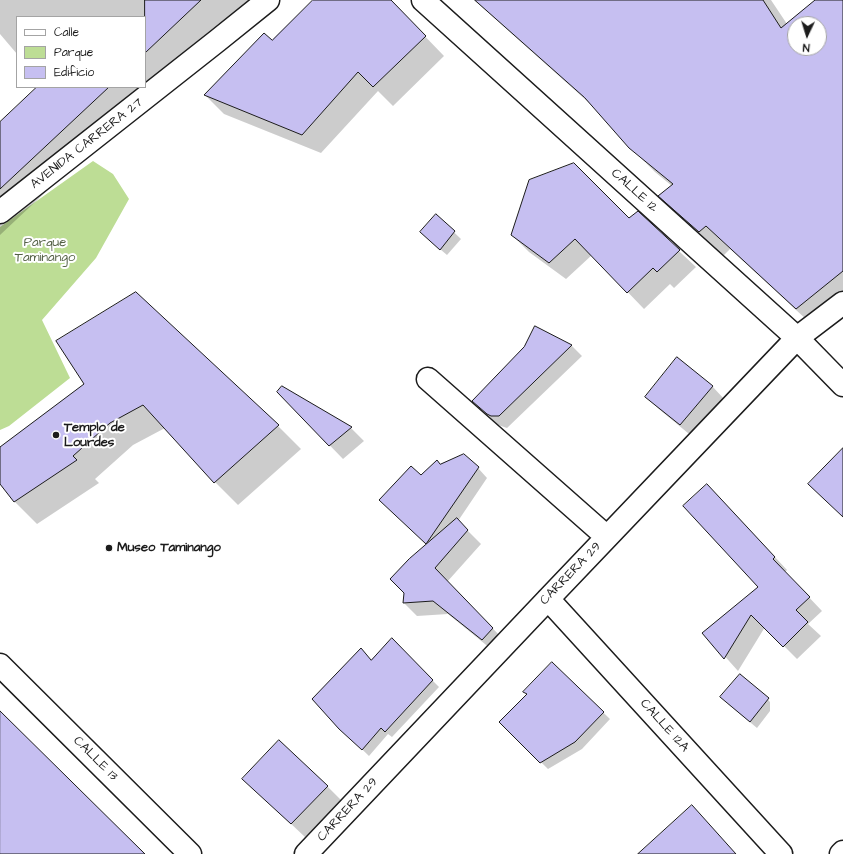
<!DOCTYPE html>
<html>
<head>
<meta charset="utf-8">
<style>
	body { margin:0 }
	#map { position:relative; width:843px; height:854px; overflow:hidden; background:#fff; font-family:"Architects Daughter",sans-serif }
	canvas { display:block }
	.legend { position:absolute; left:16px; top:16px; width:130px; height:72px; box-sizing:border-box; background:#fff; border:1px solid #a4a4a4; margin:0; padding:5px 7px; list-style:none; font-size:12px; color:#1c1c1c }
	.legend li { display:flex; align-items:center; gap:8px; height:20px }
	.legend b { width:20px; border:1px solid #a4a4a4 }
	.north { position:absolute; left:787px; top:16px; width:40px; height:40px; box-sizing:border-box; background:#fff; border:1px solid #a4a4a4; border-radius:50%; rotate:184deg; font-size:11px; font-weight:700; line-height:16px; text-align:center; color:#1c1c1c }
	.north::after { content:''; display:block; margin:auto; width:14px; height:18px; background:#1c1c1c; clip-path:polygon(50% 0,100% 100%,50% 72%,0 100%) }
</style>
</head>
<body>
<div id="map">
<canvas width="843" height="854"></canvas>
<ul class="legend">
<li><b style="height:5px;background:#fff"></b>Calle</li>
<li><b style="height:11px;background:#bddd95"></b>Parque</li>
<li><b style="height:11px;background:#c6bff1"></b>Edificio</li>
</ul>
<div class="north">N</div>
</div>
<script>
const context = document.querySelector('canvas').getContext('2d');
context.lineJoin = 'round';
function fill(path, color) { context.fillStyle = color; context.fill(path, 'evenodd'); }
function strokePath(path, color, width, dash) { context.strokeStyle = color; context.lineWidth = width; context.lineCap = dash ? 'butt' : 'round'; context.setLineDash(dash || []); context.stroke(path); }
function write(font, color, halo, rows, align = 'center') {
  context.font = font + ' "Architects Daughter",sans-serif'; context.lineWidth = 4; context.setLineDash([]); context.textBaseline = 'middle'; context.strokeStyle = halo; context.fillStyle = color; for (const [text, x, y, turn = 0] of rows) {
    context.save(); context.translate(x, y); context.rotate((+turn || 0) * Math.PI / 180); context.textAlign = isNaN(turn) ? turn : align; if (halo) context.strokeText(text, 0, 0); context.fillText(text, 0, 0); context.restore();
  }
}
fill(new Path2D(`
	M 93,161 L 113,174 L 129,199 L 96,258 L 42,320 L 70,378 L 9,426 L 0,430 L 0,227 Z`), '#bddd95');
fill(new Path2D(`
	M 0,0 L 250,0 L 0,235 L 0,124 L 38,87 L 145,87 L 145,17 L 17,17 L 17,54 L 0,34 Z
	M 314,0 L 390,0 L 444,56 L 393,106 L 378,91 L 321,153 L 224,114 L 205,95 L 272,41 Z
	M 474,0 L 771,0 L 787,24 L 817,0 L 843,0 L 843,315 L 821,333 L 730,249 L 723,256 L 684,220 L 660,196 L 672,186 L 655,172 L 630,147 L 597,110 ZM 795,24 L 819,24 L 819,48 L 795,48 Z
	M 638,213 L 696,267 L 674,288 L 670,284 L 644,309 L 592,255 L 566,279 L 529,252 L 512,235 L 629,220 Z
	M 436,215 L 461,239 L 447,255 L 428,239 Z
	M 135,293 L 278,426 L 301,449 L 238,505 L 215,482 L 165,428 L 133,445 L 95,479 L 99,483 L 37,524 L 15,502 L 0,482 L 0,449 L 85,384 Z
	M 536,327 L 572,346 L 582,356 L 507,428 L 498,425 L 473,401 L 525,348 Z
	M 712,386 L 725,400 L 694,438 L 660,410 L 646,397 Z
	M 278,392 L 351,428 L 364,441 L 343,459 Z
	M 441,465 L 478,468 L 487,478 L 458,521 L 481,544 L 447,582 L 506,642 L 496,653 L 448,614 L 417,616 L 404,603 L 428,545 L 390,510 L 421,476 Z
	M 720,498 L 787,570 L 785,572 L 822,611 L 808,624 L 821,636 L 797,659 L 765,627 L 738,671 L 704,633 L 759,587 Z
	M 392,640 L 439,687 L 392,737 L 388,734 L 369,756 L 341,729 L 372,661 Z
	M 552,663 L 610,719 L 582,749 L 548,769 L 500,722 L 528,695 L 525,692 Z
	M 764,695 L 770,702 L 770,711 L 757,728 L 728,704 Z
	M 327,786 L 341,800 L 305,837 L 257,792 Z`), '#0003');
const building = new Path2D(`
	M 145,0 L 201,0 L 145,53 Z
	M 313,0 L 391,0 L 426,36 L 373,87 L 358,72 L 302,135 L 204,95 L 264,33 L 272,40 Z
	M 475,0 L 763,0 L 781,28 L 815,0 L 843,0 L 843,271 L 796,309 L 706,226 L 699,232 L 658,196 L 673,184 L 629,148 L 585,98 ZM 795,24 L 819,24 L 819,48 L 795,48 Z
	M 37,87 L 109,87 L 0,189 L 0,122 Z
	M 574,163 L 629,218 L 638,211 L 680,250 L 657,272 L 653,268 L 627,293 L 575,239 L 549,263 L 511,235 L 529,180 Z
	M 436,214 L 455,231 L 440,250 L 420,232 Z
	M 136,292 L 279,425 L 214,483 L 143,405 L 110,423 L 73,456 L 77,460 L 14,502 L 0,484 L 0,447 L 84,384 L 56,341 Z
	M 535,326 L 572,345 L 499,416 L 491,416 L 487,414 L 472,401 L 524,347 Z
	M 677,357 L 713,386 L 680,425 L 645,397 Z
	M 282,386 L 352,427 L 329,446 L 277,392 Z
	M 843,448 L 843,517 L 808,484 Z
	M 464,454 L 479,467 L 426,544 L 379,500 L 411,466 L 421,475 L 437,460 L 440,464 Z
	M 707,484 L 775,557 L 773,559 L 810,597 L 796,610 L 808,622 L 783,647 L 751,615 L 724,659 L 702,633 L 758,587 L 683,506 Z
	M 457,518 L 468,530 L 435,568 L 493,628 L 482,640 L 433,601 L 403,603 L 404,593 L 390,579 L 409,559 Z
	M 392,638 L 433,680 L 385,732 L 381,728 L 362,750 L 339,729 L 312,699 L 361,648 L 371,660 Z
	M 552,662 L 604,712 L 575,742 L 540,763 L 499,722 L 527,694 L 523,692 Z
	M 740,674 L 769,698 L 750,722 L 720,697 Z
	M 0,711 L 145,854 L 0,854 Z
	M 279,740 L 328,786 L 291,824 L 242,779 Z
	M 692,805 L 736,854 L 638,854 Z`);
fill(building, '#c6bff1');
strokePath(building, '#1c1c1c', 1);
const minor = new Path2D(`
	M 423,0 L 797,338 L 843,385
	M 428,379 L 607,537
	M 548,599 L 781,854
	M 0,665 L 190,854
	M 306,854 L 548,599 L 797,338 L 843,303
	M 841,854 L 843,852`);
const tertiary = new Path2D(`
	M 0,212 L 217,41 L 268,0`);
strokePath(minor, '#1c1c1c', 25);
strokePath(tertiary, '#1c1c1c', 25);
strokePath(minor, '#fff', 22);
strokePath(tertiary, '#fff', 22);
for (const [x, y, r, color] of [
	[56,435,4,"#1c1c1c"],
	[109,548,4,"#1c1c1c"]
]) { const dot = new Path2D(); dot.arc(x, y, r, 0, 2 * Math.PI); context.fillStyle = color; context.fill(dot); strokePath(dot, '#fff', 1.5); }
write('13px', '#1c1c1c', '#fff', [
	["AVENIDA CARRERA 27",87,144,-38],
	["CALLE 12",634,191,42],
	["CARRERA 29",571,574,-46],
	["CALLE 12A",664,726,48],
	["CALLE 13",95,759,45],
	["CARRERA 29",348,810,-47]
]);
write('13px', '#546046', '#fff', [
	["Parque",45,243],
	["Taminango",45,258]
]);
write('bold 13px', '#1c1c1c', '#fff', [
	["Templo de",64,428],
	["Lourdes",64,443],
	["Museo Taminango",117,548]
], 'left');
</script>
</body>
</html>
